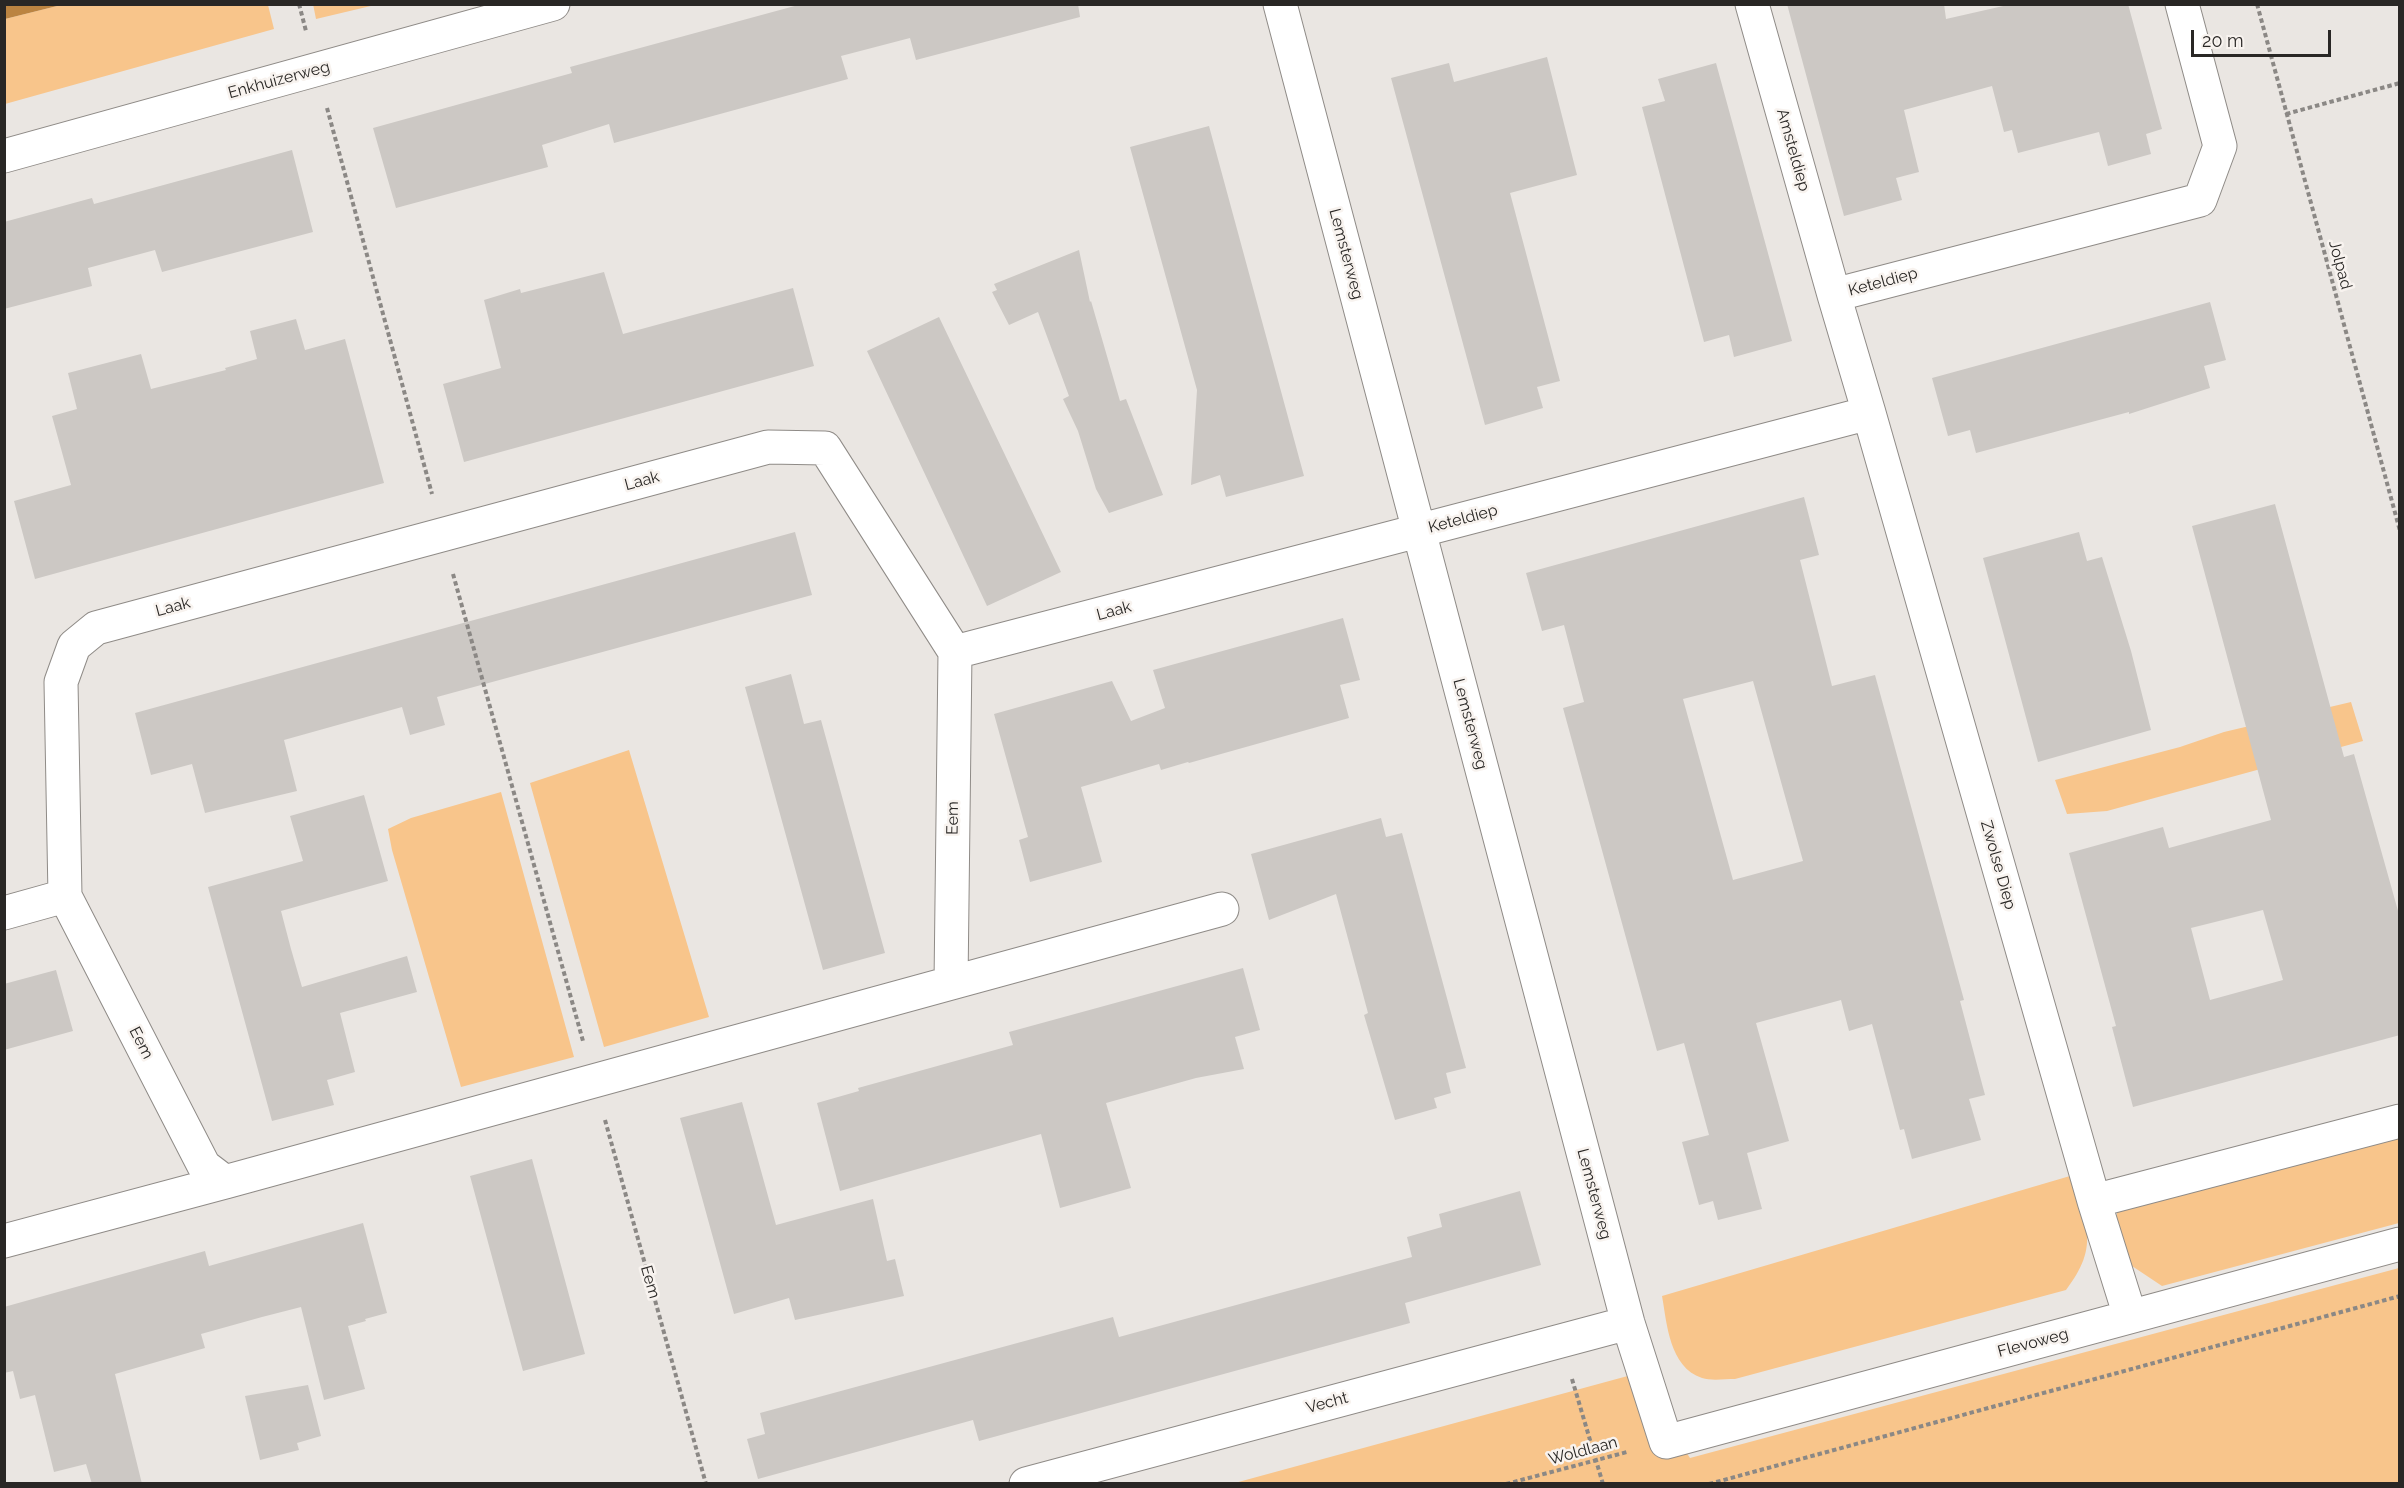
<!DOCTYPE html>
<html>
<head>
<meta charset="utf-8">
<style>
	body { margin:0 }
	#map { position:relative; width:2404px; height:1488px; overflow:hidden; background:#eae6e2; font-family:Raleway,sans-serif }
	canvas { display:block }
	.frame { position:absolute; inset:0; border:6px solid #292725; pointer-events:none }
	.scale { position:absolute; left:2191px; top:30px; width:140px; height:27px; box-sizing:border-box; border:3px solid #292725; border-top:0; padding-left:8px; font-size:18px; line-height:21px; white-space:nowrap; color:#292725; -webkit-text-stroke:4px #f8f3ef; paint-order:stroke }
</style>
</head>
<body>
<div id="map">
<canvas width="2404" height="1488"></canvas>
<div class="frame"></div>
<div class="scale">20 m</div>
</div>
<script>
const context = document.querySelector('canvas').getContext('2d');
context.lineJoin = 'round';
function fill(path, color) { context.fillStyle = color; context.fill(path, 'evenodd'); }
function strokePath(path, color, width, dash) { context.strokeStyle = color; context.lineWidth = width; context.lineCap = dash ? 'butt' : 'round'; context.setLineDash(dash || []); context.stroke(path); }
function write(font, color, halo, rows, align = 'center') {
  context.font = font + ' Raleway,sans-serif'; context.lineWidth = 5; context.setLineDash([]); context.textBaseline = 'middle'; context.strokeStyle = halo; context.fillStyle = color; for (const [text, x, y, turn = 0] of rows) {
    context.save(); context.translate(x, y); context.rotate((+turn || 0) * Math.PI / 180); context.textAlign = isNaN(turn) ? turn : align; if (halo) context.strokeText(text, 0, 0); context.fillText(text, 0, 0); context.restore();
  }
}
fill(new Path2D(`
	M 313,4 L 375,4 L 375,5 L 316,19 Z
	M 61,5 L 268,5 L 274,29 L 5,104 L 5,19 Z
	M 2351,702 L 2363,741 L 2107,811 L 2067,814 L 2055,780 L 2180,747 L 2224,732 Z
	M 629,750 L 709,1017 L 604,1047 L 530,783 Z
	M 501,792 L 574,1057 L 461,1087 L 392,850 L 388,829 L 411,818 Z
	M 2399,1131 L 2399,1223 L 2162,1286 L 2129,1264 L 2117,1230 L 2117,1210 Z
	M 2070,1176 C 2087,1224 2100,1246 2066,1290 L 1735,1379 C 1725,1379 1711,1381 1702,1378 C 1669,1367 1667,1323 1662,1296 Z
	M 2399,1268 L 2399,1483 L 1231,1484 L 1635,1374 L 1690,1458 Z`), '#f8c58b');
fill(new Path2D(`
	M 5,4 L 61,4 L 61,5 L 5,19 Z`), '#bb8441');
fill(new Path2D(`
	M 802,4 L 1078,4 L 1080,17 L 916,60 L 910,38 L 841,56 L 848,79 L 614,143 L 609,124 L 542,145 L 548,167 L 396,208 L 373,128 L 572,73 L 570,67 Z
	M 1787,4 L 1944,4 L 1946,19 L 2012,4 L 2128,4 L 2162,129 L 2146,134 L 2151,154 L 2108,166 L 2099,132 L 2018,153 L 2012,130 L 2004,132 L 1992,86 L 1904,110 L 1919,172 L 1896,178 L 1902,200 L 1844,216 Z
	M 1547,57 L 1577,175 L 1510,193 L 1560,381 L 1537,387 L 1543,408 L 1485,425 L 1391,78 L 1449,63 L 1454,82 Z
	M 1716,63 L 1792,341 L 1734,357 L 1729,335 L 1704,342 L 1642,107 L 1665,101 L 1658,79 Z
	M 1209,126 L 1304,476 L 1226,497 L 1220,475 L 1191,485 L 1197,390 L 1130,147 Z
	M 292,150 L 313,232 L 162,272 L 155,250 L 88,268 L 92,286 L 4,309 L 4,222 L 92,198 L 94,204 Z
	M 1079,250 L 1090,302 L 1091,301 L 1120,401 L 1126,399 L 1163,495 L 1109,513 L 1096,489 L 1078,431 L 1063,399 L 1069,396 L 1038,312 L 1009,325 L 992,292 L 997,290 L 994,284 Z
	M 604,272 L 623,334 L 793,288 L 814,366 L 464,462 L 443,384 L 501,368 L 484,300 L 520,289 L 521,293 Z
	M 2210,302 L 2226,360 L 2204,366 L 2210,388 L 2129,414 L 2129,412 L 1976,453 L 1970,430 L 1948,436 L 1932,378 Z
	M 939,317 L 1061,572 L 987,606 L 867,351 Z
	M 296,319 L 305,350 L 345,339 L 384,483 L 35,579 L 14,501 L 71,485 L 52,416 L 77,409 L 68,373 L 141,354 L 151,389 L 226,370 L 225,368 L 257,359 L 250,331 Z
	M 1804,497 L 1819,555 L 1800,560 L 1832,686 L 1875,675 L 1964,1000 L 1960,1001 L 1985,1095 L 1969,1099 L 1981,1140 L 1912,1159 L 1904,1129 L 1900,1130 L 1872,1024 L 1849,1031 L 1841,1000 L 1756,1023 L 1789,1141 L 1747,1153 L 1762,1209 L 1718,1220 L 1713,1201 L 1699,1205 L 1682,1142 L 1709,1135 L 1684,1043 L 1657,1051 L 1563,708 L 1584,702 L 1564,625 L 1542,631 L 1526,573 ZM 1753,681 L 1803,861 L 1733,880 L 1683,699 Z
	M 2275,504 L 2344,757 L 2354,754 L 2400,918 L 2400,1035 L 2133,1107 L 2112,1027 L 2116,1026 L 2069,853 L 2163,827 L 2169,848 L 2271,820 L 2192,526 ZM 2263,910 L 2283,980 L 2210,1000 L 2191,928 Z
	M 795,532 L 812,595 L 437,697 L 445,725 L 410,735 L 402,707 L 284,740 L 297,791 L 205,813 L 192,764 L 151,775 L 135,713 Z
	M 2079,532 L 2087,561 L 2102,557 L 2131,651 L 2151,730 L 2038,762 L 1983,558 Z
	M 1343,618 L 1360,680 L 1340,685 L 1349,718 L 1189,763 L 1188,762 L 1161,770 L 1159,764 L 1081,787 L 1102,862 L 1030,882 L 1019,840 L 1028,837 L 994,714 L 1112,681 L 1131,721 L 1165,708 L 1153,670 Z
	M 791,674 L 804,724 L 821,720 L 885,953 L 823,970 L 745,687 Z
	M 364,795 L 388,881 L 281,911 L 291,949 L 302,987 L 407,956 L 417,992 L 340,1013 L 355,1072 L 327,1080 L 334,1105 L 272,1121 L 208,887 L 303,861 L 290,816 Z
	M 1381,818 L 1386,837 L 1402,833 L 1466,1068 L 1446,1073 L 1451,1093 L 1434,1098 L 1437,1108 L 1395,1120 L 1364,1015 L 1368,1013 L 1336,894 L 1269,920 L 1251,854 Z
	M 1243,968 L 1260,1030 L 1235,1037 L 1244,1069 L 1196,1078 L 1106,1103 L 1131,1188 L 1060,1208 L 1041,1134 L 840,1191 L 817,1103 L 859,1091 L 858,1088 L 1013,1045 L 1009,1032 Z
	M 56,970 L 73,1031 L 4,1050 L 4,984 Z
	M 742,1102 L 776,1225 L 873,1199 L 887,1261 L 895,1259 L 904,1296 L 795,1320 L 789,1298 L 734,1314 L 680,1118 Z
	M 532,1159 L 585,1354 L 523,1371 L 470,1176 Z
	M 1520,1191 L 1541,1265 L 1405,1303 L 1410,1323 L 979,1441 L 973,1420 L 758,1479 L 747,1439 L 765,1434 L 760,1413 L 1113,1317 L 1119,1337 L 1412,1257 L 1407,1237 L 1442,1227 L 1439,1214 Z
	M 363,1223 L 387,1313 L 365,1319 L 366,1321 L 348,1326 L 365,1389 L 324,1400 L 301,1307 L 262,1317 L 201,1334 L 205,1348 L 115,1374 L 142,1484 L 92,1484 L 86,1464 L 54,1472 L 35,1395 L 20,1399 L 13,1371 L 4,1373 L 4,1307 L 205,1251 L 209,1266 Z
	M 308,1385 L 321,1436 L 297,1443 L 299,1450 L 260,1460 L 245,1396 Z`), '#ccc8c4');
const minor = new Path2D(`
	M 1280,4 L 1628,1323 L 1666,1442 L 2400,1244
	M 1752,4 L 1834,295
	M 4,156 L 553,4
	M 1869,413 L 2094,1201 L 2130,1316
	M 65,896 L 204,1166 L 225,1182 L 951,983 L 955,652
	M 4,913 L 65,896 L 61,682 L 74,646 L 96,628 L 768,447 L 825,448 L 955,652 L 1869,413 L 1834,295 L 2200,200 L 2220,146 L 2182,4
	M 951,983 L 1222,909
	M 2094,1201 L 2400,1121
	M 4,1241 L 225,1182
	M 1026,1484 L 1628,1323`);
strokePath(minor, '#8f8b87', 35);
strokePath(new Path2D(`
	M 299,4 L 306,31
	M 2257,4 L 2400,531
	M 327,108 L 432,494
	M 2286,114 L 2400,83
	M 453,574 L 583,1041
	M 605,1120 L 706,1484
	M 1572,1379 L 1603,1484
	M 1506,1484 L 1627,1452
	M 1709,1484 L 2400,1296`), '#8b8885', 4, [4.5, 3]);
strokePath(minor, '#fff', 33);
write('16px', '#292725', '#f8f3ef', [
	["Enkhuizerweg",279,80,-15],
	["Amsteldiep",1793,150,74],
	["Lemsterweg",1346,254,75],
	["Jolpad",2340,265,75],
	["Keteldiep",1883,282,-15],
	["Laak",642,481,-15],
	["Keteldiep",1463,519,-15],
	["Laak",173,607,-15],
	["Laak",1114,611,-15],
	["Lemsterweg",1470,724,75],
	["Eem",953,818,-89],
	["Zwolse Diep",1998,865,74],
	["Eem",141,1043,63],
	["Lemsterweg",1594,1194,75],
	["Eem",650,1282,74],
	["Flevoweg",2033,1343,-15],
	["Vecht",1327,1403,-15],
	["Woldlaan",1583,1451,-15]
]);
</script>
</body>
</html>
